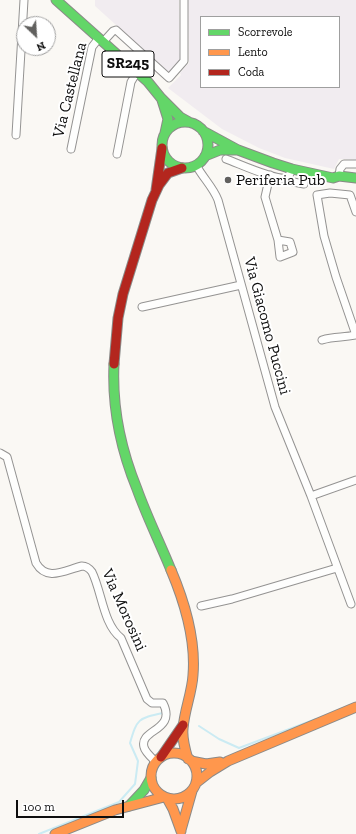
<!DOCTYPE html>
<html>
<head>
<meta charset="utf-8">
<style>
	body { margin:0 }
	#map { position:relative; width:356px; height:834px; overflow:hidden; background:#faf8f4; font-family:"Zilla Slab",serif }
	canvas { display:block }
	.legend { position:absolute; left:200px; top:16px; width:140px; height:72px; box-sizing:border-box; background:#fff; border:1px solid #9f9f9f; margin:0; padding:5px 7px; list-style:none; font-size:12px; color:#0e0e0e }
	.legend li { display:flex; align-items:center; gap:8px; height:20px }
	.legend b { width:20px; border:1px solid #9f9f9f }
	.north { position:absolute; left:16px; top:16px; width:40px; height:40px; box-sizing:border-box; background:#fff; border:1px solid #9f9f9f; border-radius:50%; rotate:155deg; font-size:11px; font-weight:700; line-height:16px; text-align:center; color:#0e0e0e }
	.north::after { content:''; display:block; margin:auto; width:14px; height:18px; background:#61605e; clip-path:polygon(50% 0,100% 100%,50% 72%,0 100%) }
	.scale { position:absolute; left:16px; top:800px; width:108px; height:18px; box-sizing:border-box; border:2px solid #0e0e0e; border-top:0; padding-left:5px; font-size:12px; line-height:14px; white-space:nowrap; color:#0e0e0e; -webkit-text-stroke:3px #fff; paint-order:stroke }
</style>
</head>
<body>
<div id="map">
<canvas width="356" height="834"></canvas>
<ul class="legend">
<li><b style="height:5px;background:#63d668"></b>Scorrevole</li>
<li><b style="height:5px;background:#ff974d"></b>Lento</li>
<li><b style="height:5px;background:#b3261e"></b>Coda</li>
</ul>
<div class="north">N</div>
<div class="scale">100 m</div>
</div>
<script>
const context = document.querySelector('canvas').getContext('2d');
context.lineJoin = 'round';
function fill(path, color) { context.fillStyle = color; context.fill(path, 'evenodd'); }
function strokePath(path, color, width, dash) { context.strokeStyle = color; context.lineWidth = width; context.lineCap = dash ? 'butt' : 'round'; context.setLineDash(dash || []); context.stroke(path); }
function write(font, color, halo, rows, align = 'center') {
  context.font = font + ' "Zilla Slab",serif'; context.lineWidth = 4; context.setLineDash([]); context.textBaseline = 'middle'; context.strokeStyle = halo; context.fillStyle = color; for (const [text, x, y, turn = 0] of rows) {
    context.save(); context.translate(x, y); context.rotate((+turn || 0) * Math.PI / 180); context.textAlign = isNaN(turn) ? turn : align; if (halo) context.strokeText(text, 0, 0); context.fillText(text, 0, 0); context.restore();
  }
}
fill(new Path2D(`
	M 95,0 L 179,0 L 180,60 L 170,71 L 167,71 L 95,6 Z
	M 188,0 L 356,0 L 356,160 L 339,159 L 334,169 L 285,158 L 259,148 L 222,129 L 168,88 L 181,75 L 180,73 L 189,63 ZM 201,17 L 339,17 L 339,87 L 201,87 Z`), '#f1ecf0');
strokePath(new Path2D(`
	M 199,726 L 219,739 L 239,748 L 316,719
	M 39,834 L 119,802 L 135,784 L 138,761 L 130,743 C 137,719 138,718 163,713`), '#cbebf3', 2);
const street = new Path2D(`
	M 103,42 L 113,31 L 116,30 L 169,78 L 184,61 L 184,0
	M 16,135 L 24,0
	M 71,149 L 92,47 L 99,38
	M 117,154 L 131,82 L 137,72
	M 226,159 C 240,164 276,181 288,178 L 292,169
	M 196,165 C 203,178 213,187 218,200 L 275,407 L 311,496 L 351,604
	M 270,175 L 265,197 L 278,240 L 280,257 L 293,252 L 290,242 L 278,240
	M 339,176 L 340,169 L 344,164 L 356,164
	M 287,179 L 288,181 L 304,184
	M 356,212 L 350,195 L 330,193 L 317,195 L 324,236 L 336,277 L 356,335
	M 142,307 L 241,285
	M 322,340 C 335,336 343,338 356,335
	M 0,453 L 7,457 L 36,563 C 47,582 65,570 82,566 C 86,566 89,568 92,572 C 102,592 103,624 121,638 L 147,699 L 152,703 L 163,703 C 177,731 139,729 144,747 C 145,752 152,758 156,762
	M 311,496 L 356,480
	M 201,606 L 232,599 L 337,568`);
const fast = new Path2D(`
	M 56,0 L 148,82 L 161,98 L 180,117 L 189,122
	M 162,100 L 168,119 L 165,133
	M162 145a23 23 0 1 1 46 0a23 23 0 1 1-46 0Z
	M 203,131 L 238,150 L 273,163 L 292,169 L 333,178 L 339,176 L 356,178
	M 205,156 L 220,150 L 236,150
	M 114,364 C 112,406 121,450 137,489 C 147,517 160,543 171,570
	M 129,806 L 144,790 L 151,778`);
const slow = new Path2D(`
	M 171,570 C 185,603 196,639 193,675 C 192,693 184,711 183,729 C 182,739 185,749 188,759
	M151 776a23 23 0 1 1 46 0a23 23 0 1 1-46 0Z
	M 191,761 L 206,764 L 220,762
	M 196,783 L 210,772 L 228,761 L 356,707
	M 167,798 L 173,809 L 181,831
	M 181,830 L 192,791
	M 55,834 L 115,810 L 164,797`);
const jam = new Path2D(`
	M 156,190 L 162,148
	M 114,364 L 118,318 L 123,294 L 152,200 L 159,185 L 168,173 L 182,168
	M 161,757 L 183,725`);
strokePath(street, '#949392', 9);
strokePath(fast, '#8b8a88', 11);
strokePath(slow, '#8b8a88', 11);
strokePath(jam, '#8b8a88', 11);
strokePath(street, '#fefefd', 7);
strokePath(fast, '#63d668', 9);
strokePath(slow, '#ff974d', 9);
strokePath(jam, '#b3261e', 9);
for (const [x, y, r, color] of [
	[228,180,4,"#61605e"]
]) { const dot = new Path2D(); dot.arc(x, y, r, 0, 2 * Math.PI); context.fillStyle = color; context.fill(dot); strokePath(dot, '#fff', 1.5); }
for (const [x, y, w] of [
	[128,64,52]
]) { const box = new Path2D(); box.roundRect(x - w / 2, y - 13, w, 26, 3); context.fillStyle = '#fff'; context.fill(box); strokePath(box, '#0e0e0e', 1); }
write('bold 15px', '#0e0e0e', null, [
	["SR245",128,64]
]);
write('16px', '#0e0e0e', '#fff', [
	["Via Castellana",70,90,-76],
	["Via Giacomo Puccini",267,326,75],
	["Via Morosini",124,610,66]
]);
write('16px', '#0e0e0e', '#fff', [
	["Periferia Pub",236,180]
], 'left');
</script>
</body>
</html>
